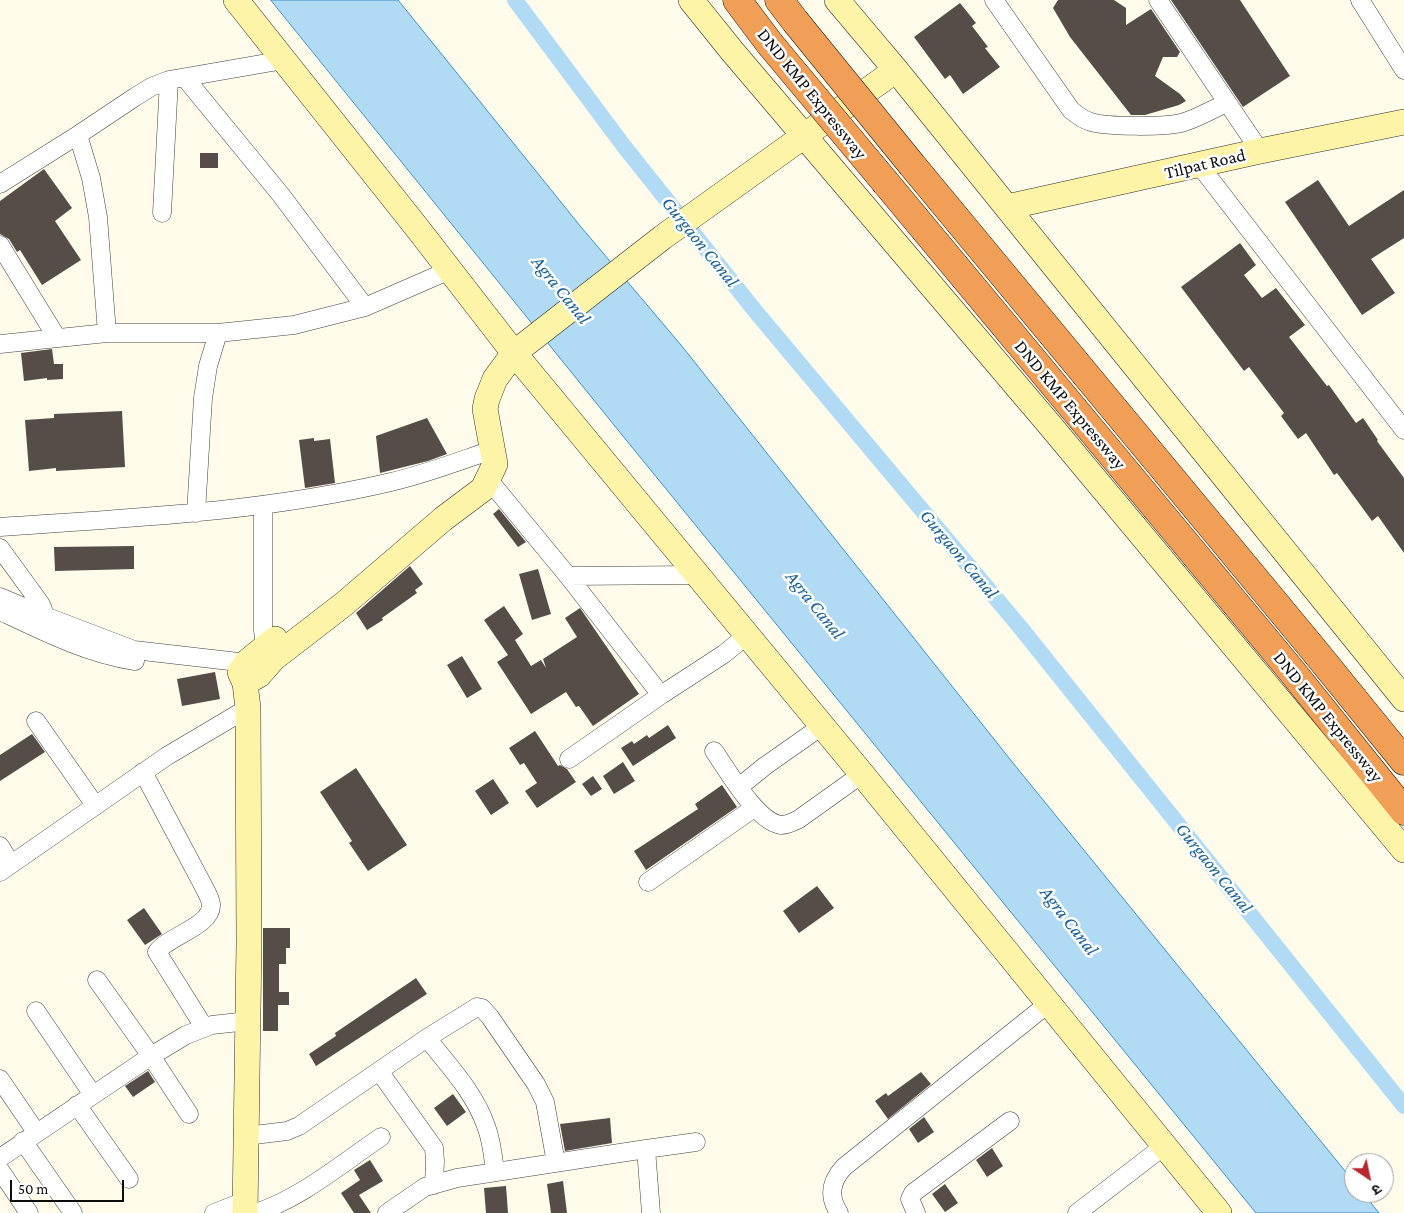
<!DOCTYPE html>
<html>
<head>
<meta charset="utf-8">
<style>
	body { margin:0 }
	#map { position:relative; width:1404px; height:1213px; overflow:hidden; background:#fffbeb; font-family:"Crimson Pro","Noto Sans Devanagari",serif }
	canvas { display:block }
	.north { position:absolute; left:1344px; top:1153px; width:50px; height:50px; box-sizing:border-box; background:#fff; border:1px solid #9e9e9e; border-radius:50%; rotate:146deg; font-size:14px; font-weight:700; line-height:20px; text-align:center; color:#0c0c0c }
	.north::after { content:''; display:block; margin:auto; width:18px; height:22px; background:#b8272e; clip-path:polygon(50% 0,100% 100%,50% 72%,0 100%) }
	.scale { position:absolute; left:10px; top:1180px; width:114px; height:22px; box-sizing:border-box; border:2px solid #0c0c0c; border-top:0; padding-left:6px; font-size:15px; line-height:18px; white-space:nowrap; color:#0c0c0c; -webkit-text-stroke:4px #fff; paint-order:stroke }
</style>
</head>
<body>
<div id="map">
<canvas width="1404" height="1213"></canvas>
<div class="north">उ</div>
<div class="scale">50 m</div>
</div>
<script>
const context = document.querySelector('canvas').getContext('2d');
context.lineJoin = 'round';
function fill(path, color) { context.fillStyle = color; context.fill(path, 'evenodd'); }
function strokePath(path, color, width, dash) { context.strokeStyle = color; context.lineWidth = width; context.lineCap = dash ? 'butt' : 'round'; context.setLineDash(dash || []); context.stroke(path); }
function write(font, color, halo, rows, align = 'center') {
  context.font = font + ' "Crimson Pro",serif'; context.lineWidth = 5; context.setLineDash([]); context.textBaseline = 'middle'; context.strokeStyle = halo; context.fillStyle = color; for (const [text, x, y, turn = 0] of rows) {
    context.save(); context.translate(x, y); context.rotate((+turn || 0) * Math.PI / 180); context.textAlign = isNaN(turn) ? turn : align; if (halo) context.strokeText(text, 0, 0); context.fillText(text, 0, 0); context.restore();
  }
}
const water = new Path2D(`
	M 271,0 L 398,0 L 581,227 L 681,345 L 1013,763 L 1354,1182 L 1354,1193 L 1363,1193 L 1379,1213 L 1256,1213 L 618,430 Z`);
fill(water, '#b1dbf5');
strokePath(water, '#3990ca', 1);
strokePath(new Path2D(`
	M 515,0 L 623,145 L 756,312 L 1020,627 L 1404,1106`), '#b1dbf5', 16);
fill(new Path2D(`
	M 1058,0 L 1114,0 L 1126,8 L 1126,25 L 1151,9 L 1180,52 L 1177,57 L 1163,57 L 1155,76 L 1180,94 L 1186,101 L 1179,105 L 1145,115 L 1131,115 L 1070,37 L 1053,8 Z
	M 1171,0 L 1240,0 L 1290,76 L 1243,107 Z
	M 960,3 L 976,23 L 972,26 L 988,47 L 985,48 L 1000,67 L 963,94 L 950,75 L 945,79 L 914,37 Z
	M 200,153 L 218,153 L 218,168 L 200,168 Z
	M 44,169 L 72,208 L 55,221 L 81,260 L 42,285 L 20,250 L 17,252 L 9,239 L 0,234 L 0,201 Z
	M 1318,180 L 1349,226 L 1404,190 L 1404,238 L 1371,259 L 1395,293 L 1362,315 L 1285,202 Z
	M 1240,243 L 1256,265 L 1244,275 L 1262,298 L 1276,288 L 1305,325 L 1289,337 L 1327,386 L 1329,385 L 1356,423 L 1363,418 L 1378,440 L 1377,441 L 1404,478 L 1404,553 L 1378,516 L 1372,521 L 1337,473 L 1334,475 L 1306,433 L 1298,439 L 1281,416 L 1284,413 L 1249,367 L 1244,371 L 1181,287 Z
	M 52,349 L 54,364 L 63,364 L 63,379 L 47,380 L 47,378 L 24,381 L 21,353 Z
	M 122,411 L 125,467 L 56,471 L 56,468 L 29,471 L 25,420 L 54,418 L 54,414 Z
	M 427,418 L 447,454 L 428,461 L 380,473 L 376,436 Z
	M 314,438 L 314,441 L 330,439 L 335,483 L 305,488 L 299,440 Z
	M 499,509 L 526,542 L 518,547 L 493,514 Z
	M 134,546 L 134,569 L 55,571 L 54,547 Z
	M 410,566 L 423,584 L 415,590 L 417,593 L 382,618 L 383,620 L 367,630 L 356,613 Z
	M 538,569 L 551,614 L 532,620 L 519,574 Z
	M 504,606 L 523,634 L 515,640 L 531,666 L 541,660 L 546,668 L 543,659 L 577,637 L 565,618 L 580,608 L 639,694 L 593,726 L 579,706 L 576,707 L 566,692 L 531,714 L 497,662 L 508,655 L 484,620 Z
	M 462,656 L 482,689 L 467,698 L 447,665 Z
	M 215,672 L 220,699 L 182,706 L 177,679 Z
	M 668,725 L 676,738 L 633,766 L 621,748 L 632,741 L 634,744 L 647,735 L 649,738 Z
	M 535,731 L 558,766 L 560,765 L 567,769 L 576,782 L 537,808 L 525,791 L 537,783 L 524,763 L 520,765 L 509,748 Z
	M 32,734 L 45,752 L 0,781 L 0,755 Z
	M 623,762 L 635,781 L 614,794 L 603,776 Z
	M 356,768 L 407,845 L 368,871 L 349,843 L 352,841 L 320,792 Z
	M 593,776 L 602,789 L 591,796 L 582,784 Z
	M 493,779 L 509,803 L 491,815 L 475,791 Z
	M 722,785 L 737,807 L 646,870 L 634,851 L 698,809 L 695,804 Z
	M 817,886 L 834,908 L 799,933 L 783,911 Z
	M 144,908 L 162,934 L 145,945 L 127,920 Z
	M 263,928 L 290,928 L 290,948 L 286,948 L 286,964 L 279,964 L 279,992 L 289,992 L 289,1005 L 278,1005 L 278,1031 L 263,1031 Z
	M 416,978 L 427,994 L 316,1066 L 309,1054 L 336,1036 L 335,1033 Z
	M 148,1071 L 155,1082 L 133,1097 L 125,1086 Z
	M 921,1072 L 931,1084 L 888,1119 L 875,1101 L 886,1093 L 888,1096 Z
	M 453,1094 L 466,1112 L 447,1126 L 434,1108 Z
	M 924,1117 L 934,1132 L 918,1143 L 909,1129 Z
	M 610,1118 L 612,1143 L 565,1151 L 560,1124 Z
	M 992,1148 L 1003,1166 L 987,1177 L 976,1160 Z
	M 370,1160 L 383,1181 L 359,1195 L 371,1213 L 354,1213 L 341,1193 L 360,1180 L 354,1170 Z
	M 563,1181 L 567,1213 L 551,1213 L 547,1184 Z
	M 945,1184 L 958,1203 L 945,1212 L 932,1194 Z
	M 506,1186 L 508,1213 L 486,1213 L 484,1188 Z`), '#544d48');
const street = new Path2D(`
	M 994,0 L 1071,110 C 1077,115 1083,120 1091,122 C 1107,127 1164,127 1181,123 C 1197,119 1212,109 1227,103
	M 1158,0 L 1260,151
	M 1360,0 L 1404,70
	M 185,78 L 281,195 L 365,307
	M 78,135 L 91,178 L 98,217 L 107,333
	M 1200,166 L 1404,430
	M 0,184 L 78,135 L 135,97 L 151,87 L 169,80 L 284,60
	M 162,213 L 169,80
	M 0,245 L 57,338
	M 0,344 L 107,333 L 218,333 L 294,325 L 365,307 L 450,270
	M 488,479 L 568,576 L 661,695
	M 263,505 L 263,630 L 265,648
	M 196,513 L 203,398 L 208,366 L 218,333
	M 0,527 C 131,518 263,512 391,482 C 426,474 459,461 492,450
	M 0,548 L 40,603 C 44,610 45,614 42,622
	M 568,576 L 696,575
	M 0,597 L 45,616 L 134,650 L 256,664
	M 0,611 C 42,631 88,654 135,661
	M 36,721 L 95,805
	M 714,751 C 728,771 757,822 781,825 C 788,825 793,822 799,819 L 862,774
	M 569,759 L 661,695 L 724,654 L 747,635
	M 143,772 L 205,889 C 207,893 210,898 211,904 C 213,926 168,936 157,952 L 204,1027
	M 739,787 L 765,766 L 822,726
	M 0,846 L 11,864
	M 0,872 L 167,756 L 248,708
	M 648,882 L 754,808
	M 97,980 L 151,1056 L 189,1114
	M 36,1011 L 93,1095
	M 427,1038 C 448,1065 475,1093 486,1126 C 492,1141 493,1156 495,1172
	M 379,1071 L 434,1148 L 435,1161 L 434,1185
	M 0,1079 L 36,1132
	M 77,1105 L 129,1179
	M 246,1136 L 287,1131 L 299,1126 L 427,1038 L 477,1007 L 482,1008 L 490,1017 L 536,1084 L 545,1102 L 556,1163
	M 23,1141 L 73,1213
	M 646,1149 L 696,1142
	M 0,1158 L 151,1056 L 186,1035 L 212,1025 L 248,1021
	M 0,1170 L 29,1213
	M 214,1213 L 245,1201
	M 255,1213 C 300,1199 341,1164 381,1137
	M 387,1213 L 425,1187 L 457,1178 L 646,1149 L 651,1213
	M 839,1213 C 828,1196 831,1181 844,1167 L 1049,1003
	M 916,1213 L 910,1199 L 913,1193 L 1010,1121
	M 1077,1213 L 1164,1146`);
const secondary = new Path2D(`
	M 236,0 L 418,229 L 514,353 L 862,774 L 1219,1213
	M 691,0 L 732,51 L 1049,424 L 1404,850
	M 837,0 L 896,70 L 1404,699
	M 1007,207 L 1260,151 L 1404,122
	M 245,683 L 259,675 L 274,658 L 344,604 L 443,519 L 483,489 L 495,464 L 485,409 L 487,399 L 495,379 L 514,353 L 663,237 L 896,70
	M 245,1213 L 249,943 L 248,708 L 245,683 L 240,672 L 247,662 L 275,639`);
const highway = new Path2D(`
	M 737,0 L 770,44
	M 779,0 L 795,21
	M 912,165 L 1313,649 L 1404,761
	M 886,183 L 1290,669 L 1404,811`);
strokePath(street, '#3f3f3f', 19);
strokePath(secondary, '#2e2e2e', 26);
strokePath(highway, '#1d1d1d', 29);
strokePath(street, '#fff', 18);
strokePath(secondary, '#fdf4a7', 25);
strokePath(highway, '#f19e56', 28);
const highwayBridge = new Path2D(`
	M 795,21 L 912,165
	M 770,44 L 886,183`);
strokePath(highwayBridge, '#1d1d1d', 29, []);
strokePath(highwayBridge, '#f19e56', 28);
write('18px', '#0c0c0c', '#fff', [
	["DND KMP Expressway",812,94,51],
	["Tilpat Road",1205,164,-13],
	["DND KMP Expressway",1070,405,50],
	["DND KMP Expressway",1328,717,51]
]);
write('italic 19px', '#18619a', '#fff', [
	["Gurgaon Canal",700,242,51],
	["Agra Canal",561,290,51],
	["Gurgaon Canal",959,554,50],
	["Agra Canal",815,605,51],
	["Gurgaon Canal",1214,868,51],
	["Agra Canal",1069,921,52]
]);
</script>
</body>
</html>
